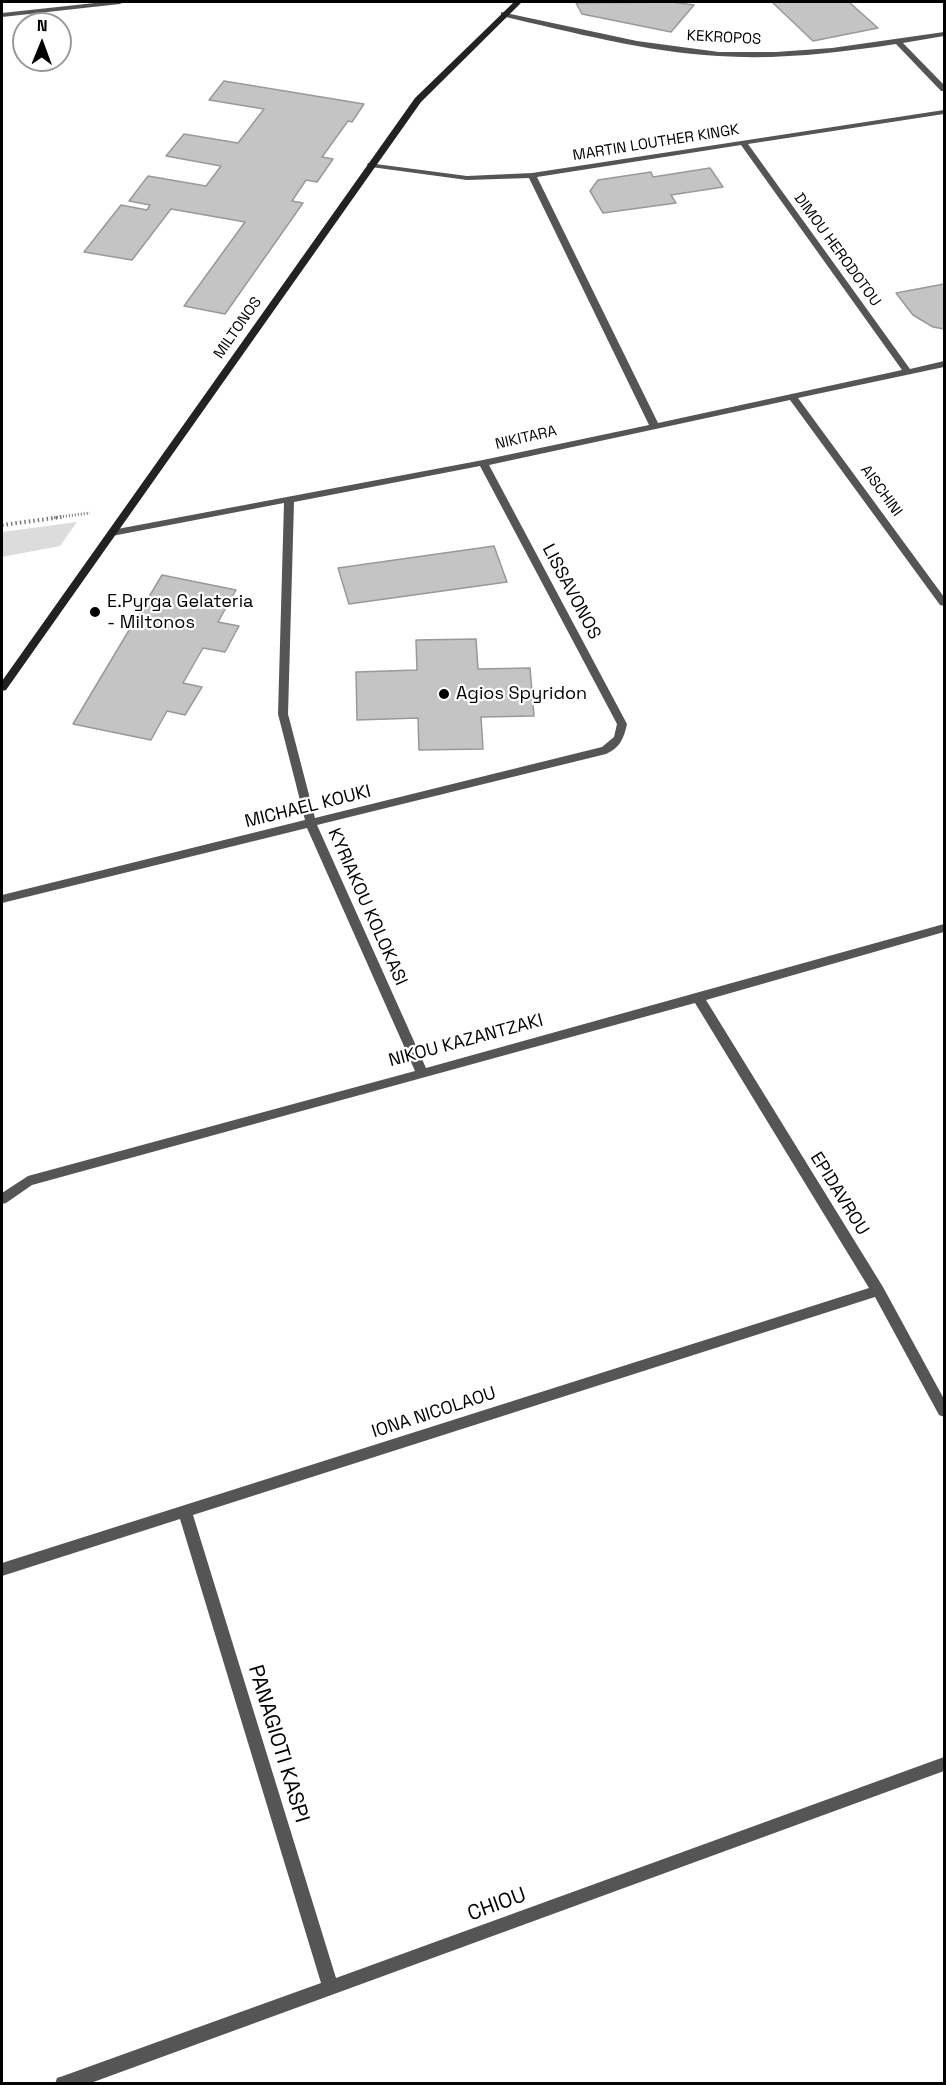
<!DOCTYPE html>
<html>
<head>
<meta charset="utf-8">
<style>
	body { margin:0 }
	#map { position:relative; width:946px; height:2085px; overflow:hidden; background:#fff; font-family:"Space Grotesk",sans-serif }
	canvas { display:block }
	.frame { position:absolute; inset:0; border:3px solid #000; pointer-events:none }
	.north { position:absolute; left:12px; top:12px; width:60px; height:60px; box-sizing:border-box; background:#fff; border:2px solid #999; border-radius:50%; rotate:1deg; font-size:16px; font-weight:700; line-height:24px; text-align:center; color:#000 }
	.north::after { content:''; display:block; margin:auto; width:21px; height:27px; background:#000; clip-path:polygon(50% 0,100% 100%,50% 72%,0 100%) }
</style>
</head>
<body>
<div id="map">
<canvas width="946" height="2085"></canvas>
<div class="frame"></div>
<div class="north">N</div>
</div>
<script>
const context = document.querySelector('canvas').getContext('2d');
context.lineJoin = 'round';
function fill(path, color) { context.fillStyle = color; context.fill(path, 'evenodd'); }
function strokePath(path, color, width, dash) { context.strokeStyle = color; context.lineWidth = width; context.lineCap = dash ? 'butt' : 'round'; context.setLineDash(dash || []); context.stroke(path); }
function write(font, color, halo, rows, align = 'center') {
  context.font = font + ' "Space Grotesk",sans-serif'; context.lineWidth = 4.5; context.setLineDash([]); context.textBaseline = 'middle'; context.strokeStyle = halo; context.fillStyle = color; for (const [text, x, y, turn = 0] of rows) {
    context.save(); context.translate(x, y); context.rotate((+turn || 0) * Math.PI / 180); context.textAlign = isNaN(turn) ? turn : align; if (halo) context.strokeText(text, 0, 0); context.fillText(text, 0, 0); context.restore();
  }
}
fill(new Path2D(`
	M 77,522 L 60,546 L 2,557 L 2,532 Z`), '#dcdcdc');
const building = new Path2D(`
	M 672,2 L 694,5 L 671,32 L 582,14 L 576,3 Z
	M 772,2 L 849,2 L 878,28 L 813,41 Z
	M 224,81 L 364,104 L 352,122 L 348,121 L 322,157 L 333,159 L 317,182 L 306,180 L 292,201 L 303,203 L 225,314 L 184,306 L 245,222 L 171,209 L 132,260 L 84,252 L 121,205 L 147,210 L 150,205 L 129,201 L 148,176 L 206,186 L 221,166 L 166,156 L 184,134 L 238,143 L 264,109 L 209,100 Z
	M 710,168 L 723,187 L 671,195 L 676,203 L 603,213 L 590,191 L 598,180 L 651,172 L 653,177 Z
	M 944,284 L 944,329 L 933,327 L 913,315 L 896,293 Z
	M 494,546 L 507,582 L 349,604 L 338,568 Z
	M 162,575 L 236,590 L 218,622 L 239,626 L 225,652 L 203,648 L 183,683 L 202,687 L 185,715 L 167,711 L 151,740 L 73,724 Z
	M 476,639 L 478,669 L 530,668 L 534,716 L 481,717 L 483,749 L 419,750 L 418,718 L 357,720 L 356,672 L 417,670 L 416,640 Z`);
fill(building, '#c4c4c4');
strokePath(building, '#999', 1.5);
strokePath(new Path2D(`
	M 51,518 L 90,513`), '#777', 3, [1, 2]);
strokePath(new Path2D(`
	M 2,525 L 62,517`), '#777', 4, [1.5, 3]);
fill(new Path2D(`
	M 104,2 L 124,2 L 120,4 L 2,17 L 2,13 Z
	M 501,12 L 637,41 L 719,52 L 776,52 L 832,48 L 944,32 L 944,36 L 903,43 L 944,85 L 944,91 L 941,91 L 896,44 C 837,53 777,60 718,56 C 645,52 572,32 501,16 Z
	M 944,110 L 944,114 L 748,144 L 910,369 L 944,361 L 944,367 L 798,398 L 944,597 L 944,606 L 940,605 L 790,400 L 489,465 L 627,724 C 624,738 620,748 606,754 L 317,825 L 426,1068 L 944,924 L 944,932 L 706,1000 L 883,1287 L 944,1399 L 944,1417 L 939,1415 L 875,1297 L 193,1515 L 336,1978 L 944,1757 L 944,1771 L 88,2084 L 55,2084 L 57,2078 L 63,2076 L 321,1983 L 180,1519 L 2,1576 L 2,1563 L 869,1288 L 695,1003 L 32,1185 L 6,1203 L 2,1204 L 2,1193 L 28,1176 L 415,1071 L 307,828 L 2,903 L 2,895 L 305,820 L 278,714 L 284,503 L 112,536 L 107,533 L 112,530 L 483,460 L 649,425 L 529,178 L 467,180 L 371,167 L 367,165 L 368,163 L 467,176 L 532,173 ZM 741,145 L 902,370 L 658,423 L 537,177 ZM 480,466 L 617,724 L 614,737 L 602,747 L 315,818 L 288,714 L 294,502 Z`), '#555');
fill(new Path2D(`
	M 514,2 L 522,2 L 421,102 L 6,690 L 2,691 L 2,681 L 415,98 Z`), '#222');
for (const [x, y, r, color] of [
	[95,612,6,"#000"],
	[444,694,6,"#000"]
]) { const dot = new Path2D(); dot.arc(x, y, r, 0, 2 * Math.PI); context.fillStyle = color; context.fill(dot); strokePath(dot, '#fff', 2); }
write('15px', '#000', '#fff', [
	["KEKROPOS",724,38,3],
	["MARTIN LOUTHER KINGK",656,143,-9],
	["DIMOU HERODOTOU",837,250,54],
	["MILTONOS",238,328,-55],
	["NIKITARA",526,438,-13],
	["AISCHINI",881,491,54]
]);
write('18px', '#000', '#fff', [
	["LISSAVONOS",571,592,62],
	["MICHAEL KOUKI",308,807,-14],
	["KYRIAKOU KOLOKASI",367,907,66],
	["NIKOU KAZANTZAKI",466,1041,-15],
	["EPIDAVROU",839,1194,58],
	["IONA NICOLAOU",434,1413,-18]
]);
write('18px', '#000', '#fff', [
	["E.Pyrga Gelateria",107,602],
	["- Miltonos",107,623],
	["Agios Spyridon",456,694]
], 'left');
write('21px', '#000', '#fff', [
	["PANAGIOTI KASPI",278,1744,73],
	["CHIOU",497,1905,-20]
]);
</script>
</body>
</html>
